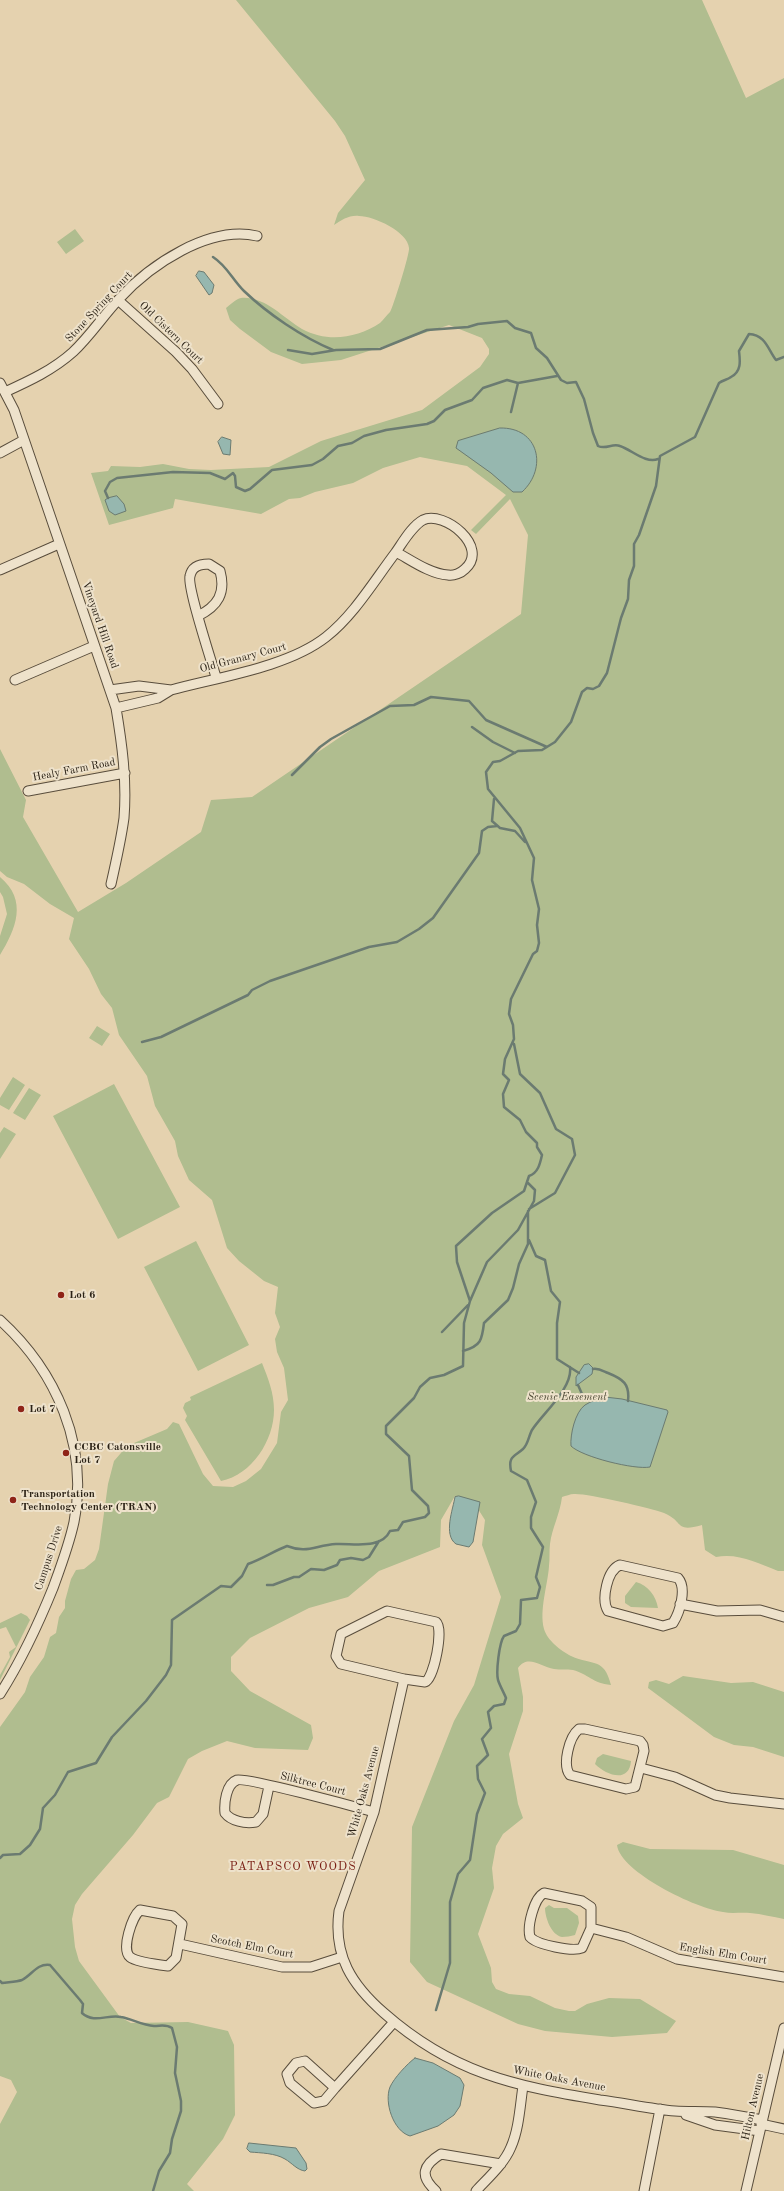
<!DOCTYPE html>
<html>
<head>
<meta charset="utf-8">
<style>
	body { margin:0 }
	canvas { display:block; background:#e5d2af }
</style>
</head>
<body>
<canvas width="784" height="2191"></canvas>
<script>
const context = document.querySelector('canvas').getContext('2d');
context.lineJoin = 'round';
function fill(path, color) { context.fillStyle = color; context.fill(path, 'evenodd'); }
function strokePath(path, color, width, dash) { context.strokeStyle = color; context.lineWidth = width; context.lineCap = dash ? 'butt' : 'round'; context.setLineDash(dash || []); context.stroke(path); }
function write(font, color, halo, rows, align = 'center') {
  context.font = font + ' "Old Standard TT",serif'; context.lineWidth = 4; context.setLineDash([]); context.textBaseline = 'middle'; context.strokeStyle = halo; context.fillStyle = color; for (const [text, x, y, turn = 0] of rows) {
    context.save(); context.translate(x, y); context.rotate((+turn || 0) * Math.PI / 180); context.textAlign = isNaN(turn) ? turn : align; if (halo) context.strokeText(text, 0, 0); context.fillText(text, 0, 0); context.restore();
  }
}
fill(new Path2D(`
	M 236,0 L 702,0 L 746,98 L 784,78 L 784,1571 L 778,1571 C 757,1563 739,1553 716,1557 L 705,1550 L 702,1525 C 674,1533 684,1521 664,1513 C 651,1508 586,1493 574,1494 C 570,1494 566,1496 562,1497 C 560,1514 552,1528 550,1544 C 549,1551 550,1559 549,1566 C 548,1584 539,1610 544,1629 C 547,1640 561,1651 571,1656 C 593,1666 604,1657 611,1685 C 592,1683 588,1674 573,1670 C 567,1669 560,1670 554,1669 C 541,1667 528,1654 518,1668 L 523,1697 L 523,1711 L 509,1754 L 518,1804 L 523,1818 L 503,1834 L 496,1846 L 492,1868 L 494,1888 L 478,1934 L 491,1968 L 492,1982 L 496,1989 L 509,1994 L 530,1996 L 555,2008 L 569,2011 L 575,2011 L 587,2004 L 609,1998 L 640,1999 L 676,2021 L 667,2033 L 612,2037 L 545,2031 L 518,2024 L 427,1982 L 410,1962 L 412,1827 L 454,1721 L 474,1685 L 501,1597 L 482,1545 L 485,1520 L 478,1509 L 455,1496 L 441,1520 L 440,1547 L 379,1571 L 348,1597 L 309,1608 L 250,1638 L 231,1657 L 231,1671 L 250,1691 L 311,1725 L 313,1738 L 308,1750 L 255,1748 L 227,1741 L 202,1751 L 188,1759 L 169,1797 L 157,1803 L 133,1835 L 82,1894 L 75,1905 L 72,1919 L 75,1947 L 79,1961 L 120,2017 L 131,2023 L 188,2022 L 228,2031 L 234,2045 L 235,2115 L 223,2139 L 187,2184 L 194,2191 L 0,2191 L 0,2124 L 17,2092 L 11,2080 L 0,2076 L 0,1727 L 25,1692 L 30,1677 L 44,1657 L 50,1637 L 56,1633 L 59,1617 L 65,1608 L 65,1601 L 71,1579 L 76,1570 L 84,1569 L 95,1560 L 99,1549 L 108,1484 L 114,1461 L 127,1446 L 167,1429 L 173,1422 L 179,1424 L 203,1474 L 213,1486 L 233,1487 L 246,1481 L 261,1469 L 277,1443 L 281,1412 L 288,1400 L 284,1368 L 277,1352 L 275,1339 L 280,1327 L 275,1313 L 278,1287 L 264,1281 L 239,1261 L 227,1248 L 212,1200 L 189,1180 L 178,1156 L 175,1141 L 155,1106 L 147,1076 L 119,1035 L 112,1008 L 101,994 L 89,969 L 69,939 L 74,918 L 50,904 L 24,884 L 7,877 L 0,871 L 0,749 L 26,800 L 23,817 L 78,912 L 126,883 L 201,832 L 211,800 L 252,797 L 521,614 L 528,535 L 510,499 L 476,534 L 471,530 L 506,495 L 467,466 L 420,457 L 383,468 L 353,483 L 315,492 L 300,498 L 289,499 L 261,514 L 175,499 L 173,508 L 109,525 L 91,473 L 108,471 L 111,466 L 140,467 L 163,464 L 189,469 L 211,470 L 269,467 L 321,441 L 422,410 L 480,367 L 489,354 L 489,349 L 482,338 L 449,325 L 341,360 L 302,364 L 271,352 L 240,329 L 230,320 L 226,308 C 230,305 236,299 241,298 C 265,296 283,318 302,329 C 328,343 357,338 380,323 C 383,320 387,315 390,312 C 393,307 410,253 409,248 C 408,232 374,216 359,216 C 349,215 342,220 334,225 L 338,213 L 365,180 L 345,136 L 335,121 Z
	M 75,229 L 84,241 L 66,254 L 57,242 Z
	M 0,877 C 28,900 16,929 0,955 L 0,936 L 7,914 L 3,897 L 0,892 Z
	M 97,1026 L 110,1034 L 102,1046 L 89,1038 Z
	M 13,1077 L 25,1085 L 9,1110 L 0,1105 L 0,1098 Z
	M 114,1084 L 180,1207 L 118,1239 L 53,1116 Z
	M 29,1088 L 41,1095 L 25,1120 L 13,1113 Z
	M 4,1127 L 16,1134 L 0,1159 L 0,1133 Z
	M 196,1241 L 249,1345 L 198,1371 L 144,1267 Z
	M 262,1363 C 268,1378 274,1393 274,1410 C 274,1440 252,1475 221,1481 L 185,1420 L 187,1416 L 183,1408 L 185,1403 L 191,1400 L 190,1397 Z
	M 636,1582 C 648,1585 656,1596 658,1608 L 631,1607 L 625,1603 L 625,1596 Z
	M 21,1613 L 27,1616 L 30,1620 L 0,1680 L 0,1675 L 10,1657 L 9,1652 L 16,1647 L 6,1627 L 0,1629 L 0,1623 Z
	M 683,1676 L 731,1683 L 753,1682 L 784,1692 L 784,1757 L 753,1747 L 734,1745 L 714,1737 L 648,1688 L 649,1682 L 656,1680 L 669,1684 Z
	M 603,1754 L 631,1761 C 629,1784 606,1775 595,1764 L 597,1758 Z
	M 623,1842 L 650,1849 L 733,1850 L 784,1865 L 784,1919 C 773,1917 762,1914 750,1913 C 741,1912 732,1914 723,1912 C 697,1909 620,1872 617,1845 Z
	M 549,1905 L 554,1908 L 567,1908 L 578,1916 L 579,1923 L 575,1935 C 571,1936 566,1937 562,1937 C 551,1935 545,1917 545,1908 Z`), '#b0bd8f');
const water = new Path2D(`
	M 199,271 L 204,272 L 214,285 L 212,293 L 209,295 L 196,276 Z
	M 500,428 C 539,427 548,468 522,492 L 513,492 L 491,473 L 456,448 L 458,441 Z
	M 222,437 L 231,440 L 230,455 L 223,454 L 218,442 Z
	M 117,496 L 124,504 L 126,511 L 115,515 L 109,511 L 105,500 L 108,498 Z
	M 589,1364 L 593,1368 L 592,1374 L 576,1386 L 576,1377 L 584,1365 Z
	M 605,1397 L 622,1399 L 667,1410 L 668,1412 L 650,1467 C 635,1470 582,1457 571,1446 C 570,1435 575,1412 585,1405 C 591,1401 599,1399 605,1397 Z
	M 459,1496 L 480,1502 L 473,1542 L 469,1547 L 456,1544 C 443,1535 453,1509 455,1497 Z
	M 415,2058 L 433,2063 L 460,2078 L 464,2085 L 460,2106 L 454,2115 L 438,2126 L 410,2136 C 393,2131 384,2102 390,2087 C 394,2078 407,2064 415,2058 Z
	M 249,2143 L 296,2148 L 306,2163 L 307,2169 L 305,2171 C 297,2170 292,2163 285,2159 C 275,2153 261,2153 250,2152 L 247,2149 Z`);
fill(water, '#96b7af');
strokePath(water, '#6b7b71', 1);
strokePath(new Path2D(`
	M 213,257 C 227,266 232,279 244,291 C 268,314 302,337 333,350
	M 288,350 L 312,354 L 336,350 L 380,349 L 427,330 L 468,327 L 478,324 L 507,321 L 515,328 L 531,333 L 536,348 L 547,358 L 561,380 L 567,383 L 576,382 L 584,399 L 593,433 L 598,446 C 606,450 612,443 620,446 C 632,450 646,464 658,459
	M 511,412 L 518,383
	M 108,498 L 105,491 L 110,482 L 117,478 L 173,472 L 210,473 L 225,479 L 233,473 L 235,476 L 236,487 L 245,491 L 250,489 L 272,470 L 312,465 L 323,459 L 338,446 L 352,443 L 364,436 L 386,430 L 427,424 L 434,421 L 445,410 L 472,400 L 483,388 L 507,380 L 518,383 L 557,376
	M 472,727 L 493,742 L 515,753
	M 292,775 L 320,747 L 331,739 L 390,706 L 414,705 L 431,697 L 469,701 L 486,720 L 547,747
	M 494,799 L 492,821 L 500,828 L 515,831 L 525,842
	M 142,1042 L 161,1037 L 248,995 L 252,990 L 270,981 L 369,947 L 397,942 L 419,929 L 433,918 L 479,853 L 482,831 L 488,827 L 497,826
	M 514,1044 L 520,1074 L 540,1093 L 556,1129 L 572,1139 L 575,1155 L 555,1193 L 529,1209
	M 529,1240 L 536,1256 L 545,1260 L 551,1291 L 560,1302 L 557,1323 L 557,1359 L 579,1373
	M 470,1301 L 487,1262 L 518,1230 L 534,1201 L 535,1190 L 528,1183
	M 442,1332 L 468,1305
	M 463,1351 C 481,1346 482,1340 484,1323 L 508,1300 L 513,1288 L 519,1264 L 528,1244 L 528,1211
	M 593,1369 C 599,1368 603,1371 608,1373 C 623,1379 630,1384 628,1401
	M 578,1385 L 582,1394
	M 267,1585 L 273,1585 L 294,1577 L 299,1577 L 311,1569 L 324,1570 L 337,1565 L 340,1560 L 351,1558 L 363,1560 L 369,1557 L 379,1541
	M 0,1858 L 3,1855 L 20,1854 L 30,1845 L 40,1829 L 43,1808 L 55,1795 L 68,1772 L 96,1763 L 112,1737 L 146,1701 L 166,1675 L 171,1665 L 172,1620 L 221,1586 L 231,1587 L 242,1576 L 248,1564 C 262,1559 274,1551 287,1546 C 307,1554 316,1545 336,1544 C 353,1543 381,1550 390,1531 L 398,1530 L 403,1522 L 425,1517 L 429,1513 L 428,1506 L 412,1490 L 409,1456 L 386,1434 L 386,1426 L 414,1398 L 420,1387 L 430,1378 L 444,1375 L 463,1366 L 464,1323 L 470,1301 L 457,1262 L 456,1246 L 492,1213 L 524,1191 L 529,1176 C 538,1173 540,1164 542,1155 L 537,1147 L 537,1143 L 526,1132 L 520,1120 L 504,1107 L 503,1094 L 509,1080 L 503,1074 L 505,1059 L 514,1039 L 513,1025 L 509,1014 L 511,999 L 533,954 L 537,951 L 539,943 L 537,925 L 539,909 L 532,880 L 534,858 L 520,828 L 488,789 L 486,772 L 493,762 L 500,761 L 518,751 L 542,750 L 555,742 L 571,722 L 582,692 L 587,688 L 593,689 L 599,686 L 607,673 L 621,618 L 628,599 L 629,580 L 634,566 L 634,544 L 639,535 L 656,486 L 660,456 L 695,437 L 719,383 C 723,380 727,380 731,377 C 742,371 740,360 739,351 L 749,334 C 766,335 768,350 776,360 L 784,357
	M 0,1981 L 2,1983 C 8,1982 16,1982 22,1980 C 32,1975 37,1963 50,1965 L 80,2000 L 83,2004 L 82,2013 C 94,2024 108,2014 121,2017 C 132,2019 142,2025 154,2026 C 161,2026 166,2024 172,2028 L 177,2047 L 175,2073 L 181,2101 L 181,2111 L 172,2139 L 170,2153 L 159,2171 L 153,2191
	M 436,2010 L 450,1963 L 450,1902 L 458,1874 L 470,1860 L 477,1814 L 485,1793 L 478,1779 L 477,1766 L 488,1755 L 482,1739 L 491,1728 L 488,1712 L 494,1706 L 504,1704 L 506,1698 C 504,1693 500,1686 498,1680 C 496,1672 499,1643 504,1636 L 516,1631 L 520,1624 L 521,1600 L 537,1598 L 540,1587 L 536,1577 L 543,1547 L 531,1528 L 531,1517 L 536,1502 L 527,1480 L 511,1471 C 508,1456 514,1457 523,1449 C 528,1445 529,1435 532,1430 C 543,1413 573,1388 570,1367`), '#6b7b71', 2.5);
const minor = new Path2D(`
	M 118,300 L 176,352 L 192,369 L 218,404
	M 0,383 L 14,410 L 116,708 C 122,744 127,780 124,818 C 121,840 116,862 111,884
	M 5,392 C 29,381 53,370 73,352 C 90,336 103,316 119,299 C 150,265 209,225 257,236
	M 0,453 L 24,440
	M 0,570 L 59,544
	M 198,616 C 218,606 226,593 220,571 L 209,564 C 200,564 192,566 190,576 C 187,587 211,660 216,677
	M 15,680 L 94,646
	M 110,690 L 139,686 L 171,690
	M 116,708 L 158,698 L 171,690 C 219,677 288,667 326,637 C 354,615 374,581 396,552 C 411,560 430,574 448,575 C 454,576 461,573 465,569 C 490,547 444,510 423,520 C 412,526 403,542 396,552
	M 28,791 L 125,773
	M 0,1320 C 56,1371 89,1445 74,1522 C 69,1545 61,1566 53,1588 C 38,1625 21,1661 0,1694
	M 620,1565 L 678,1578 C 687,1588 680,1612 673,1623 L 663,1626 L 608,1611 C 601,1600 607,1570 620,1565 Z
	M 680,1604 L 717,1611 L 760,1610 L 784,1617
	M 404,1679 L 425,1682 C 434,1678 444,1629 436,1622 L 387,1611 L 341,1634 L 336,1656 L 341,1664 L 404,1679 L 374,1812 L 339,1911 C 333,1956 352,1985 384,2013 C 452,2073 514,2086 600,2100 C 625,2103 650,2109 675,2111 C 688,2112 701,2111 715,2112 C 730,2114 747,2117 762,2120
	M 579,1729 L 585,1729 L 640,1741 L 643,1745 L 644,1751 L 635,1787 L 626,1789 L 570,1775 C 562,1765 569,1737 579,1729 Z
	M 641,1768 L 675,1777 L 715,1795 L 730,1798 L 784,1804
	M 269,1786 L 263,1814 L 256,1822 C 245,1824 231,1821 225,1813 C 224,1803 226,1784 237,1780 C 246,1777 356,1807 374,1812
	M 544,1893 L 582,1901 L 591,1907 L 591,1928 L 582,1948 C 573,1952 537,1945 530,1937 C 527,1926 534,1898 544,1893 Z
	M 140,1910 L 173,1916 L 182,1924 L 176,1958 L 168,1966 C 160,1965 136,1962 130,1957 C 121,1949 132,1917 140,1910 Z
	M 591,1928 L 626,1937 L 677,1959 L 784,1977
	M 180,1944 L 282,1967 L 311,1967 L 342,1957
	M 335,2088 L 324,2101 L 314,2103 L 290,2083 L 287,2074 L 296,2063 L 305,2061 L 335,2088 L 394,2022
	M 686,2115 L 715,2125 L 760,2131
	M 761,2124 L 784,2129
	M 436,2191 C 419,2176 423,2165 441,2154 L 501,2164
	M 476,2191 C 488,2178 504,2164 511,2147 C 519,2129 520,2106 523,2086
	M 644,2191 L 660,2109
	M 746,2191 L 784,2028`);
strokePath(minor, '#594d3c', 11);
strokePath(minor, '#eee2cb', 9);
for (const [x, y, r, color] of [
	[61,1295,4,"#8f2418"],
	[21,1409,4,"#8f2418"],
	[66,1453,4,"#8f2418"],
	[13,1500,4,"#8f2418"]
]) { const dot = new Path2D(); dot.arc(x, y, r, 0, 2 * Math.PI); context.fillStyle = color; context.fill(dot); strokePath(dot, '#eee2cb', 1.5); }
write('11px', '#2a2115', '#eee2cb', [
	["Stone Spring Court",99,307,-47],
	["Old Cistern Court",171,333,44],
	["Vineyard Hill Road",100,625,71],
	["Old Granary Court",243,658,-15],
	["Healy Farm Road",74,770,-11],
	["Campus Drive",49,1558,-72],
	["Silktree Court",313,1784,14],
	["White Oaks Avenue",364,1792,-75],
	["Scotch Elm Court",252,1947,11],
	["English Elm Court",723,1954,9],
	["White Oaks Avenue",559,2079,11],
	["Hilton Avenue",753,2107,-77]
]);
write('bold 11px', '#2a2115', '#eee2cb', [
	["Lot 6",69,1295],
	["Lot 7",29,1409],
	["CCBC Catonsville",74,1447],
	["Lot 7",74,1460],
	["Transportation",21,1494],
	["Technology Center (TRAN)",21,1507]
], 'left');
write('italic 11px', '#4c4834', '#eee2cb', [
	["Scenic Easement",567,1397]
]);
context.letterSpacing = '1px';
write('12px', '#7a1f14', '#eee2cb', [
	["PATAPSCO WOODS",293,1867]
]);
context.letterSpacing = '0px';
</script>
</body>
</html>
